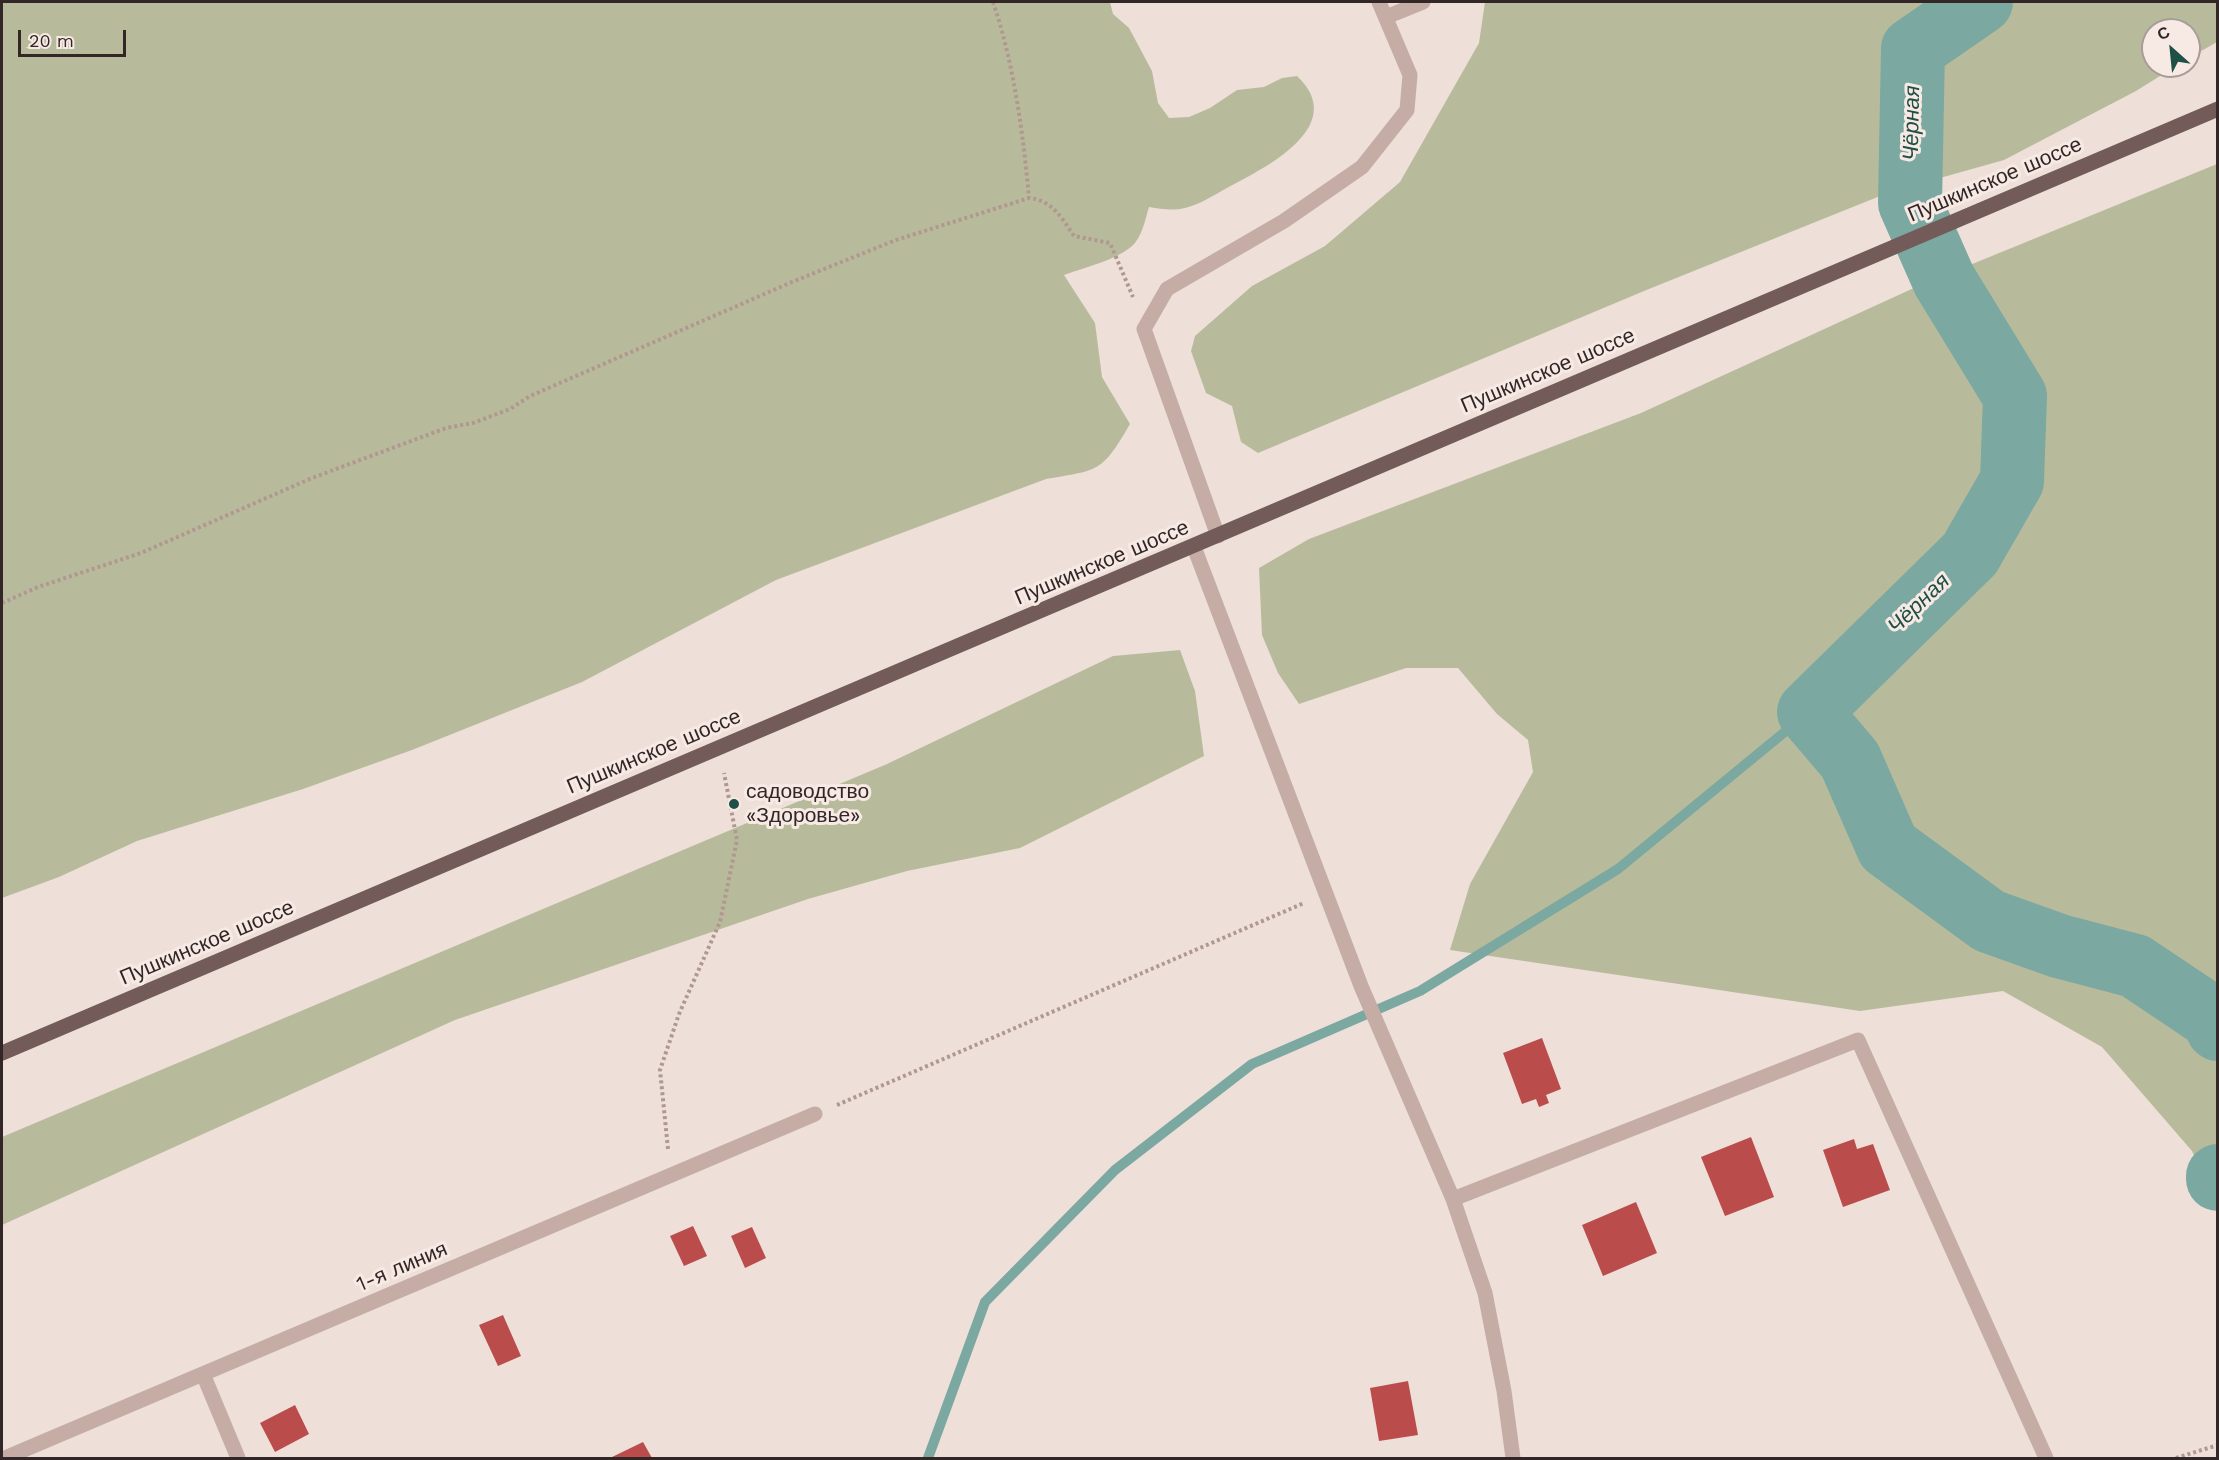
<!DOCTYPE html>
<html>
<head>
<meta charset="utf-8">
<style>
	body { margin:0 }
	#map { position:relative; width:2219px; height:1460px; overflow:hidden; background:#eedfd9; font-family:"Work Sans",sans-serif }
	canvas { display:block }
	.frame { position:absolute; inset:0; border:3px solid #322726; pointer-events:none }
	.north { position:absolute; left:2141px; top:18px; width:60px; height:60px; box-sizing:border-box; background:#f7eae4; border:2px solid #a89c98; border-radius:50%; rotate:333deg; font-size:16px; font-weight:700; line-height:24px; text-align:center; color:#322726 }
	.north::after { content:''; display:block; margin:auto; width:21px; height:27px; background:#204f47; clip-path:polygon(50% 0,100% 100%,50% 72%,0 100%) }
	.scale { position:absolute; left:18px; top:30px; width:108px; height:27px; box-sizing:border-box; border:3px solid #322726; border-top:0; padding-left:8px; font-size:18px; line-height:21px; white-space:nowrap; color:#322726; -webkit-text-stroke:4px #f7eae4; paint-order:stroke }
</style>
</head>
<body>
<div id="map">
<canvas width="2219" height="1460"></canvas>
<div class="frame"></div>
<div class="north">С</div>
<div class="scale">20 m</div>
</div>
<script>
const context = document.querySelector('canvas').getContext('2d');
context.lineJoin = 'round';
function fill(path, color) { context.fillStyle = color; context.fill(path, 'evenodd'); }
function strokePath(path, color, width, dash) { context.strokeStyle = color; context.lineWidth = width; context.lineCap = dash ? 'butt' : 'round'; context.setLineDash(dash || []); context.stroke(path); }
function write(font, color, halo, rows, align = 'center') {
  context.font = font + ' "Work Sans",sans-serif'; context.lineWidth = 6; context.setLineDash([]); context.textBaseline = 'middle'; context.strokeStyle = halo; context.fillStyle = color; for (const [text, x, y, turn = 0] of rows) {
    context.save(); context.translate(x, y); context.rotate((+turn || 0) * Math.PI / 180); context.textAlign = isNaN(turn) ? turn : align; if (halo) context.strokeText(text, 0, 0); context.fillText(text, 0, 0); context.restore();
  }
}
fill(new Path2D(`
	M 2,2 L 1110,2 L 1113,14 L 1129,28 L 1152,71 L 1158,103 L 1169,118 L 1189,117 L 1210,108 L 1237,90 L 1264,87 L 1282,78 L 1297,76 C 1350,126 1265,168 1227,188 C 1214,195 1199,205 1185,208 C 1172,211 1162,209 1149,207 C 1145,220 1142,238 1131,247 C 1113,261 1086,267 1064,275 L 1095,323 L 1102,377 L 1130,424 C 1102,472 1100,470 1046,479 L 776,580 L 582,682 L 412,750 L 303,789 L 137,841 L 59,877 L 2,898 Z
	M 1485,2 L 2217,2 L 2217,42 L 2189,58 L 2189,30 L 2153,30 L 2153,66 L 2176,66 L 2136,91 L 2004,160 L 1890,192 L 1644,291 L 1258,453 L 1241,442 L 1232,406 L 1206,393 L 1191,351 L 1195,336 L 1252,286 L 1325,246 L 1400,182 L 1479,43 Z
	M 2217,164 L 2217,1205 L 2192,1151 L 2102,1047 L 2003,991 L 1860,1011 L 1450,950 L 1470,884 L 1533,772 L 1528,740 L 1497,714 L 1458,668 L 1406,668 L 1299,704 L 1278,673 L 1262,635 L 1259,568 L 1309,539 L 1641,413 L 1916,287 Z
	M 1180,650 L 1195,691 L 1204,756 L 1020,848 L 907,871 L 808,899 L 455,1020 L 2,1225 L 2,1137 L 887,764 L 1113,656 Z`), '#b8bb9b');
strokePath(new Path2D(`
	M 928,1458 L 985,1302 L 1115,1170 L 1252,1064 L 1420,991 L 1618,869 L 1809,712`), '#7ba8a0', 10);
strokePath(new Path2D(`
	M 1981,2 L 1913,49 L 1910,203 L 1944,280 L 2015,396 L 2012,481 L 1970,554 L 1809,712 L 1850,760 L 1888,847 L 1989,921 L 2059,946 L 2135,966 L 2214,1019 L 2218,1029
	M 2218,1176 L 2218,1179`), '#7ba8a0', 64);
fill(new Path2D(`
	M 1542,1038 L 1561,1089 L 1546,1095 L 1549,1103 L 1539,1107 L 1536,1099 L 1522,1104 L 1503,1053 Z
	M 1751,1137 L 1774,1197 L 1725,1216 L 1701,1157 Z
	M 1854,1139 L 1857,1149 L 1873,1144 L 1890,1190 L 1843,1207 L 1823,1150 Z
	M 1636,1202 L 1657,1253 L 1603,1276 L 1582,1225 Z
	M 693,1226 L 707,1256 L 684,1266 L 670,1236 Z
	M 752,1227 L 766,1258 L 745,1268 L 731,1236 Z
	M 503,1315 L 521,1356 L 498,1366 L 479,1325 Z
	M 1408,1381 L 1418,1435 L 1379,1441 L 1370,1388 Z
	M 295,1405 L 309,1434 L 275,1452 L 260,1423 Z
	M 643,1442 L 652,1458 L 610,1458 Z`), '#ba4d4b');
strokePath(new Path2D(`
	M 993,2 C 1014,64 1023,133 1029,198
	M 2,603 L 38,587 L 141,553 L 312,478 L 446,428 L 473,423 L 510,409 L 530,396 L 792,282 L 896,240 L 1029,198 C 1052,200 1062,218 1074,236 L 1110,243 L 1133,297
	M 837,1105 L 1304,903
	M 668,1149 L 660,1070 L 679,1014 L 720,922 L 737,840 L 724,773
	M 2176,1458 L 2218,1445`), '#b09791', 4, [3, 3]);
strokePath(new Path2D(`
	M 1386,17 L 1423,2
	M 1218,536 L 1144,329 L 1167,289 L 1284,221 L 1362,167 L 1407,110 L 1410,75 L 1379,2
	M 1194,547 L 1361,986 L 1453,1199 L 1485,1293 L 1504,1391 L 1513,1458
	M 1453,1199 L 1858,1040 L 2046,1458
	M 203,1374 L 238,1458
	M 5,1458 L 815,1114`), '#c5ada6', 15);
strokePath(new Path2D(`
	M 2,1053 L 2218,109`), '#725b59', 15);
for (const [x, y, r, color] of [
	[734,804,6,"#204f47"]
]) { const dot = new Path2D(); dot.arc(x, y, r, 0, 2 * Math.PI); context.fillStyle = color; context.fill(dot); strokePath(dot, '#f7eae4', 2); }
write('21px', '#322726', '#f7eae4', [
	["Пушкинское шоссе",1995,180,-23],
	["Пушкинское шоссе",1548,371,-23],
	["Пушкинское шоссе",1102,563,-23],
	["Пушкинское шоссе",654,752,-23],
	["Пушкинское шоссе",207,943,-23],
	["1-я линия",402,1267,-23]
]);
write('21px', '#322726', '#f7eae4', [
	["садоводство",746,792],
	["«Здоровье»",746,816]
], 'left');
write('italic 22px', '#204f47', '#f7eae4', [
	["Чёрная",1912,123,-89],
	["Чёрная",1919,604,-44]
]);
</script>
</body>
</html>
